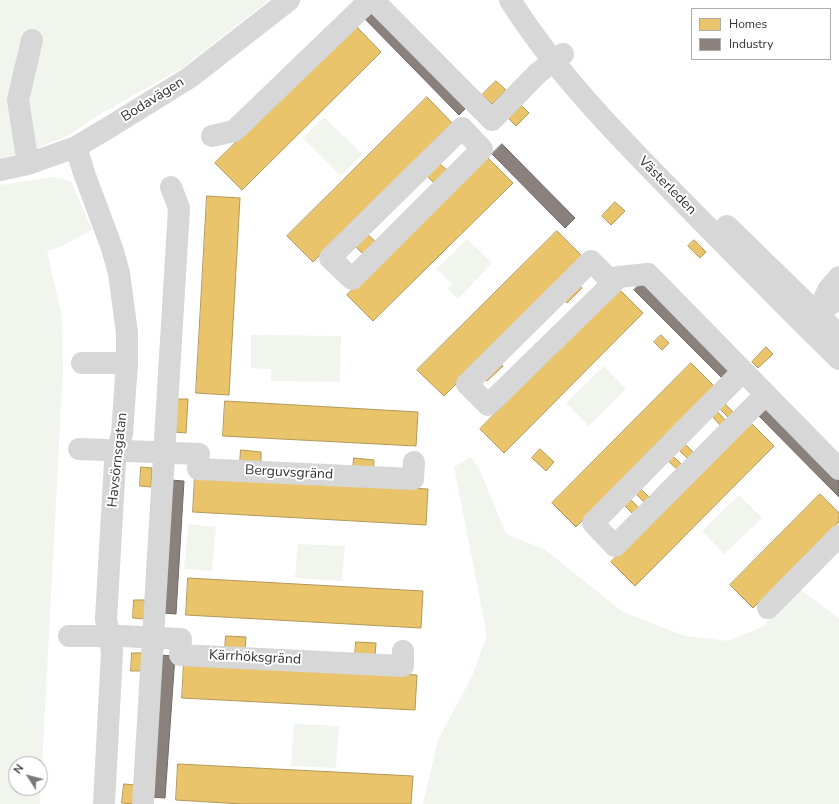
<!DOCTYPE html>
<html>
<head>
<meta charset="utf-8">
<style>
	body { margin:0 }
	#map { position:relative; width:839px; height:804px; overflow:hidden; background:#fff; font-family:"Nunito Sans",sans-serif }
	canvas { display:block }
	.legend { position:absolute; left:691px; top:8px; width:140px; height:52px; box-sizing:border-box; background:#fff; border:1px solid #adadad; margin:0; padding:5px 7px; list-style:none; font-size:12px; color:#333 }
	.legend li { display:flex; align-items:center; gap:8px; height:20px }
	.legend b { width:20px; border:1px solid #adadad }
	.north { position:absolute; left:8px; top:756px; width:40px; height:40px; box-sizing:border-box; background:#fff; border:1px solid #adadad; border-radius:50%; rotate:306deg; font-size:11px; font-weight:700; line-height:16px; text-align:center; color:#333 }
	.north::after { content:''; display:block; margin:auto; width:14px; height:18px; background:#7a7a7a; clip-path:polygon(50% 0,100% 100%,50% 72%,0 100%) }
</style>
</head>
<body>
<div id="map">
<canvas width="839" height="804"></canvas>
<ul class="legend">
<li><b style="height:11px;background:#e9c46a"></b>Homes</li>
<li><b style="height:11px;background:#8a817c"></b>Industry</li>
</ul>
<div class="north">N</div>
</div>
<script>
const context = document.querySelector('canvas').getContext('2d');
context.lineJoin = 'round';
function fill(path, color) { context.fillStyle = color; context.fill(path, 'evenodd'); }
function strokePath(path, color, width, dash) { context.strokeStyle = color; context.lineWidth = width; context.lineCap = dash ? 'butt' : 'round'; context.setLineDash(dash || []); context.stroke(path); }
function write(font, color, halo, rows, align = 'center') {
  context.font = font + ' "Nunito Sans",sans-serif'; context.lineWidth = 4; context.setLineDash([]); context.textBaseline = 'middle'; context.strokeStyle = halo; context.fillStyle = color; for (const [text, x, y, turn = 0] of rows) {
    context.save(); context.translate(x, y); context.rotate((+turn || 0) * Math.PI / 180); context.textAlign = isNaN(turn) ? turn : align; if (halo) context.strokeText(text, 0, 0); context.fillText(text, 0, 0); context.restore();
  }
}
fill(new Path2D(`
	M 0,0 L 269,0 L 182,68 L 95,117 L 69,135 L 30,151 L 0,158 Z
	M 324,117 L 362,154 L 341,176 L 303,138 Z
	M 51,177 L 71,181 L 92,230 L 60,247 L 47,251 L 62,317 L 63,370 L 40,804 L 0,804 L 0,185 ZM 16,764 L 40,764 L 40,788 L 16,788 Z
	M 467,239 L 492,263 L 458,299 L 448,289 L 452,284 L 437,269 Z
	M 251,335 L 341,336 L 340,382 L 271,381 L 271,369 L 251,368 Z
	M 604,366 L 626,389 L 589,426 L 566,403 Z
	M 470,457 L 479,468 L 506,534 L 544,549 L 623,612 L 685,636 L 729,641 L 762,627 L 799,589 L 839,618 L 839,804 L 423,804 L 438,740 L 472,676 L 487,635 L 454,467 Z
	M 739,495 L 762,518 L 724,554 L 702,531 Z
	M 188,524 L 216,527 L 212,571 L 184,569 Z
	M 298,544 L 345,546 L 342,581 L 295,578 Z
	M 294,724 L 339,726 L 336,768 L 291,766 Z`), '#f1f5ed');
const homes = new Path2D(`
	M 355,25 L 381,52 L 242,190 L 215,163 Z
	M 496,81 L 506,90 L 492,104 L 482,95 Z
	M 427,97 L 453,124 L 313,262 L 287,236 Z
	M 520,104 L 529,113 L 516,126 L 507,117 Z
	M 486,156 L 513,183 L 373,321 L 347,295 Z
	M 439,163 L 448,171 L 435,184 L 426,175 Z
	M 207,196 L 240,198 L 229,395 L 196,393 Z
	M 615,202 L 625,211 L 611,225 L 602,216 Z
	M 557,231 L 584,258 L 444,396 L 417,370 Z
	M 367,234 L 376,242 L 364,255 L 355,246 Z
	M 694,240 L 706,252 L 700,258 L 688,246 Z
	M 577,283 L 582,288 L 567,303 L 562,298 Z
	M 619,289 L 643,313 L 504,453 L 480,429 Z
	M 661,335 L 669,343 L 662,350 L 654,342 Z
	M 766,347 L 773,354 L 758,368 L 752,362 Z
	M 497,361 L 503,366 L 487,381 L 483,376 Z
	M 691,363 L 715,387 L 576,527 L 552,503 Z
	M 177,399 L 188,399 L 186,433 L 174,432 Z
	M 225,401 L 418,412 L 416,446 L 223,436 Z
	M 722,401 L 735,414 L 730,419 L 717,406 Z
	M 714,408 L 727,422 L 722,427 L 709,413 Z
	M 750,422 L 774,446 L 635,586 L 611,562 Z
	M 682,441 L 695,454 L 689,460 L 676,447 Z
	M 540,449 L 554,462 L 546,471 L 532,458 Z
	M 241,450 L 261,452 L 261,465 L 240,463 Z
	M 670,453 L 683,466 L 678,470 L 665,458 Z
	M 354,458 L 374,460 L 373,473 L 353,471 Z
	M 141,467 L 152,468 L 151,487 L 140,486 Z
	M 195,476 L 428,489 L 426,525 L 193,512 Z
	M 637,485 L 650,498 L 645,503 L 632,490 Z
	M 820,494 L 839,513 L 839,522 L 753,608 L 730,585 Z
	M 626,495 L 640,509 L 634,515 L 620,501 Z
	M 188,578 L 423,591 L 421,628 L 186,615 Z
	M 134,600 L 145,600 L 144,619 L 133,618 Z
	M 226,636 L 246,637 L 245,650 L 225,649 Z
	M 356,642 L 376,643 L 375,656 L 355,655 Z
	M 132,653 L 142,653 L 141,671 L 131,671 Z
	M 184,662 L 417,675 L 415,710 L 182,698 Z
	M 178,764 L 413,776 L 411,804 L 242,804 L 176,800 Z
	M 124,784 L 136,785 L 134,804 L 122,803 Z`);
fill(homes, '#e9c46a');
strokePath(homes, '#b2985a', 1);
const industry = new Path2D(`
	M 372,10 L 467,107 L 459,115 L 364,18 Z
	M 502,144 L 575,218 L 565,228 L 492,154 Z
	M 642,282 L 730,372 L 723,379 L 634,290 Z
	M 763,404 L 839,481 L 839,497 L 755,412 Z
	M 170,480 L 184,481 L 176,614 L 162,613 Z
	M 160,655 L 175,656 L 165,798 L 150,797 Z`);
fill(industry, '#8a817c');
strokePath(industry, '#706a66', 1);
strokePath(new Path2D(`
	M 373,0 L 492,120 L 538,73 L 563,54
	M 510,0 C 557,74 618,136 679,198 C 732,252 785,306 839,359
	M 462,128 L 482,149 L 352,279 L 330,258 Z
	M 212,136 L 234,131 L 370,0
	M 76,147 L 84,173 L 112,248 L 119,273 L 127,333 L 127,363 L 122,434 L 115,462 L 106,619 L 112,652 L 104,804
	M 28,164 L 18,100 L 32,40
	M 0,170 L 28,164 L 76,147 L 108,128 L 189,78 L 289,0
	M 727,226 L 839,335
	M 613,283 L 591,261 L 467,384 L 488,405 L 613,283 L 618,277 L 648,274 L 839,469
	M 819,311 L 828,290 L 839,277
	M 808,324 L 818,313 L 839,298
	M 82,363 L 127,363
	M 743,371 L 593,523 L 615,546 L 766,394
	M 79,449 L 199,454 L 198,469 L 413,479 L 414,462
	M 768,608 L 839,536
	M 69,636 L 122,636 L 181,639 L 180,655 L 403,666 L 403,651
	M 143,804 L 179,208 L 171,187`), '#d7d7d7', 22);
write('14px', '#333', '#fff', [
	["Bodavägen",153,100,-32],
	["Västerleden",667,186,45],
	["Havsörnsgatan",118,460,-84],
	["Berguvsgränd",289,473,3],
	["Kärrhöksgränd",255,658,3]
]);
</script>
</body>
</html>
